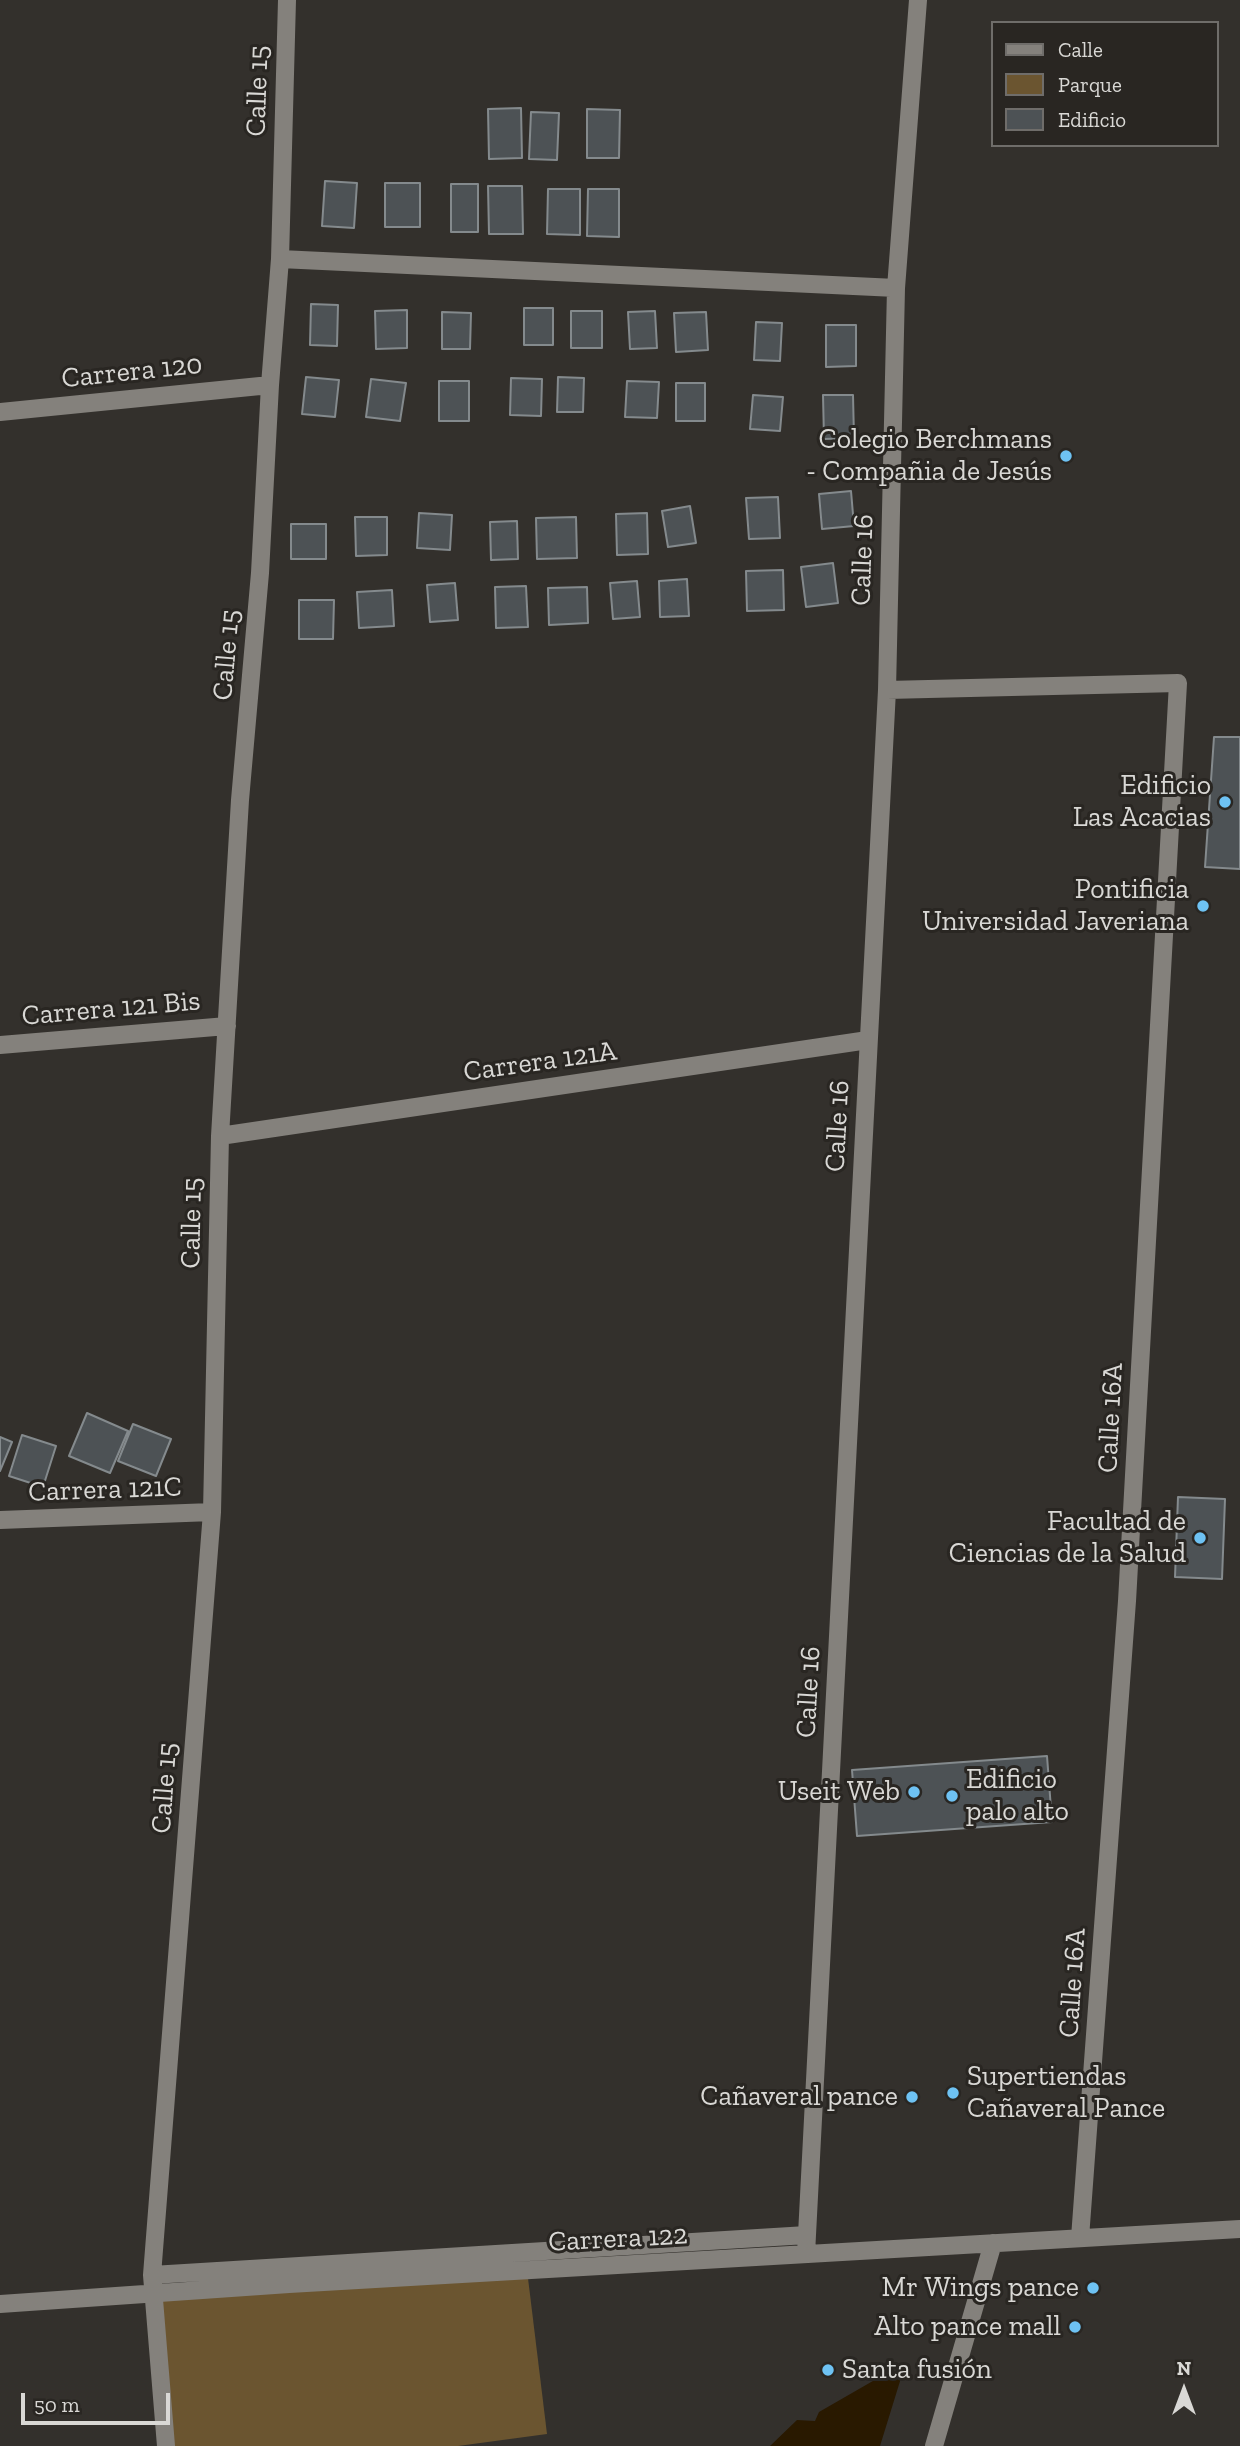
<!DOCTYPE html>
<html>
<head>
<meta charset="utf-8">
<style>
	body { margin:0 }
	#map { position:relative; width:1240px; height:2446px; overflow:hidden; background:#33302c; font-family:"Zilla Slab",serif }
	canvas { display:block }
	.legend { position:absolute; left:991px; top:21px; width:228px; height:126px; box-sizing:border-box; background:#292622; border:2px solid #6f6d6a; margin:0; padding:9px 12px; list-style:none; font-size:21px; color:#d9d8d5 }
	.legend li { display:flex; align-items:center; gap:14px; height:35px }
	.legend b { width:35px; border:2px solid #6f6d6a }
	.north { position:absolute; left:1149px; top:2355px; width:70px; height:70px; -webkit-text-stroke:5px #292622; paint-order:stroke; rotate:0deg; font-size:19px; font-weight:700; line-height:28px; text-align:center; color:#d9d8d5 }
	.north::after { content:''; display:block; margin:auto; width:24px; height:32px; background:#d9d8d5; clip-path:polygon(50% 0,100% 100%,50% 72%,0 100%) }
	.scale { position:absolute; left:21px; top:2393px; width:149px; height:32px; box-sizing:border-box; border:4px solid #d9d8d5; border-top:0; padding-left:9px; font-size:21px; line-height:24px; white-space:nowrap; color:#d9d8d5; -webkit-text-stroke:5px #292622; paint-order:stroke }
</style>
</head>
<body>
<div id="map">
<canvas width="1240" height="2446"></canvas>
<ul class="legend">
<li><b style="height:9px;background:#84817c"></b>Calle</li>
<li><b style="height:19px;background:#6b5530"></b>Parque</li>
<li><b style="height:19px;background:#4d5255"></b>Edificio</li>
</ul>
<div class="north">N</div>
<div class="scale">50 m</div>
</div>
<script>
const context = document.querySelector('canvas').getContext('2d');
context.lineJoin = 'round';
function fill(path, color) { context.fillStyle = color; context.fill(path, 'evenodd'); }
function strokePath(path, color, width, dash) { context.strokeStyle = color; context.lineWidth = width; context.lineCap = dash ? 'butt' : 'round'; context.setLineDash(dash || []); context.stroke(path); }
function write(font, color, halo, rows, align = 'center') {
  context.font = font + ' "Zilla Slab",serif'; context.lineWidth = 6; context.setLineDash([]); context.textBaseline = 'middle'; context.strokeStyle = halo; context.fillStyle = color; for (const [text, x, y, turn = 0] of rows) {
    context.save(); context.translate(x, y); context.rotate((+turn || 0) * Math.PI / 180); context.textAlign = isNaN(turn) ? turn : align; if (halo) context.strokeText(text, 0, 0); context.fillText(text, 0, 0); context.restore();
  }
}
fill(new Path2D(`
	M 527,2270 L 547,2434 L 458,2446 L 166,2446 L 152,2294 Z`), '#6b5530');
fill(new Path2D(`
	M 892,2370 L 901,2378 L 880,2446 L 770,2446 L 797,2420 L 815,2421 L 819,2412 Z`), '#291900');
const building = new Path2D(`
	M 521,108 L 522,158 L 489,159 L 488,109 Z
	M 587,109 L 620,110 L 619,158 L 587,158 Z
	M 531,112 L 559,113 L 557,160 L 529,159 Z
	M 325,181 L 357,183 L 354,228 L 322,226 Z
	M 385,183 L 420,183 L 420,227 L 385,227 Z
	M 451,184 L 478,184 L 478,232 L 451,232 Z
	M 488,186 L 522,186 L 523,234 L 489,234 Z
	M 548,189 L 580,189 L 580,235 L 547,234 Z
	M 588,189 L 619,189 L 619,237 L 587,236 Z
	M 311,304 L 338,305 L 337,346 L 310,345 Z
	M 524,308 L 553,308 L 553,345 L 524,345 Z
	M 407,310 L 407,348 L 376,349 L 375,311 Z
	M 571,311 L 602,311 L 602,348 L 571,348 Z
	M 655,311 L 657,348 L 630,349 L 628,312 Z
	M 442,312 L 471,313 L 470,349 L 442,349 Z
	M 706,312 L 708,350 L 676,352 L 674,313 Z
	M 756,322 L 782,323 L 780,361 L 754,360 Z
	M 826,325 L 856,325 L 856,366 L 826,367 Z
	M 306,377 L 339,380 L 335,417 L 302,414 Z
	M 558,377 L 584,378 L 583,412 L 557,412 Z
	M 511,378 L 542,379 L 541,416 L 510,415 Z
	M 371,379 L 406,383 L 400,421 L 366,417 Z
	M 439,381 L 469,381 L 469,421 L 439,421 Z
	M 627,381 L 659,382 L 657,418 L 625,417 Z
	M 676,383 L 705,383 L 705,421 L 676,421 Z
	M 753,395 L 783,397 L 780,431 L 750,429 Z
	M 823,395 L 853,395 L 854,438 L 824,439 Z
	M 851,491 L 854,526 L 822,529 L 819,494 Z
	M 778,497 L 780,538 L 749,539 L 746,498 Z
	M 690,506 L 696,543 L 668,547 L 662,511 Z
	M 419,513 L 452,515 L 450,550 L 417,548 Z
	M 647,513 L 648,554 L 617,555 L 616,514 Z
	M 355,517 L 387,517 L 387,555 L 356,556 Z
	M 576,517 L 577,558 L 537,559 L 536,518 Z
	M 517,521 L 518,559 L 491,560 L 490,522 Z
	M 291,524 L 326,524 L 326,559 L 291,559 Z
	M 833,563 L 838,603 L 806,607 L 801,567 Z
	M 783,570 L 784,610 L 747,611 L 746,571 Z
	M 687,579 L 689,616 L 660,617 L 659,581 Z
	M 637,581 L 640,617 L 613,619 L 610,583 Z
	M 455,583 L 458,620 L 430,622 L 427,585 Z
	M 526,586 L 528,627 L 496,628 L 495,587 Z
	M 587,587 L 588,623 L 549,625 L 548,588 Z
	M 392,590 L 394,626 L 359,628 L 357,592 Z
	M 299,600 L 334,600 L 333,639 L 299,639 Z
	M 1214,737 L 1240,737 L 1240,869 L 1205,867 Z
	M 87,1413 L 128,1431 L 110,1473 L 69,1456 Z
	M 133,1424 L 171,1439 L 156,1476 L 118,1461 Z
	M 22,1435 L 56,1446 L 43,1487 L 9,1476 Z
	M 0,1437 L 12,1442 L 0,1471 Z
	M 1178,1497 L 1225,1499 L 1222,1579 L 1175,1577 Z
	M 1047,1756 L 1052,1822 L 857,1836 L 852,1770 Z`);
fill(building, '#4d5255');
strokePath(building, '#848a8d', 2);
strokePath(new Path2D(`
	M 280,259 L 896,288
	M 0,412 L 270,385
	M 887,690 L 1178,683 L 1127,1601 L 1080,2238
	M 0,1045 L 227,1026
	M 220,1136 L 868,1040
	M 0,1520 L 212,1512
	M 806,2254 L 887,690 L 896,288 L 918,0
	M 152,2275 L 807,2235
	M 0,2304 L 289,2284 L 1240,2229
	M 166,2446 L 152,2275 L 212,1512 L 220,1136 L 240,800 L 260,573 L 270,385 L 280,259 L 287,0
	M 934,2446 L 993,2243`), '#84817c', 18);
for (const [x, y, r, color] of [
	[1066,456,7,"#6ec2f3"],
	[1225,802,7,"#6ec2f3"],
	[1203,906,7,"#6ec2f3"],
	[1200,1538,7,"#6ec2f3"],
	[914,1792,7,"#6ec2f3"],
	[952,1796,7,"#6ec2f3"],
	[953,2093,7,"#6ec2f3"],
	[912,2097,7,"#6ec2f3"],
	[1093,2288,7,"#6ec2f3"],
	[1075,2327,7,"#6ec2f3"],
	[828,2370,7,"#6ec2f3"]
]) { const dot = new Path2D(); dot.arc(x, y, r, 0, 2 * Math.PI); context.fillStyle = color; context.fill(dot); strokePath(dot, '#292622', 2.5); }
write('28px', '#d9d8d5', '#292622', [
	["Calle 15",258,91,-88],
	["Carrera 120",132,372,-6],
	["Calle 16",863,560,-88],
	["Calle 15",227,655,-85],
	["Carrera 121 Bis",111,1009,-5],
	["Carrera 121A",540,1062,-8],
	["Calle 16",838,1126,-87],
	["Calle 15",192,1223,-89],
	["Calle 16A",1111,1418,-87],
	["Carrera 121C",105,1490,-2],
	["Calle 16",809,1692,-87],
	["Calle 15",165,1788,-86],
	["Calle 16A",1073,1983,-86],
	["Carrera 122",618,2239,-3]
]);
write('28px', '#d9d8d5', '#292622', [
	["Colegio Berchmans",1052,440],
	["- Compañia de Jesús",1052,472],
	["Edificio",1211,786],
	["Las Acacias",1211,818],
	["Pontificia",1189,890],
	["Universidad Javeriana",1189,922],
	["Facultad de",1186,1522],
	["Ciencias de la Salud",1186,1554],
	["Edificio",966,1780,"left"],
	["palo alto",966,1812,"left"],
	["Useit Web",900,1792],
	["Supertiendas",967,2077,"left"],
	["Cañaveral Pance",967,2109,"left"],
	["Cañaveral pance",898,2097],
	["Mr Wings pance",1079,2288],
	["Alto pance mall",1061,2327],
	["Santa fusión",842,2370,"left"]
], 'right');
</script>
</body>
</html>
